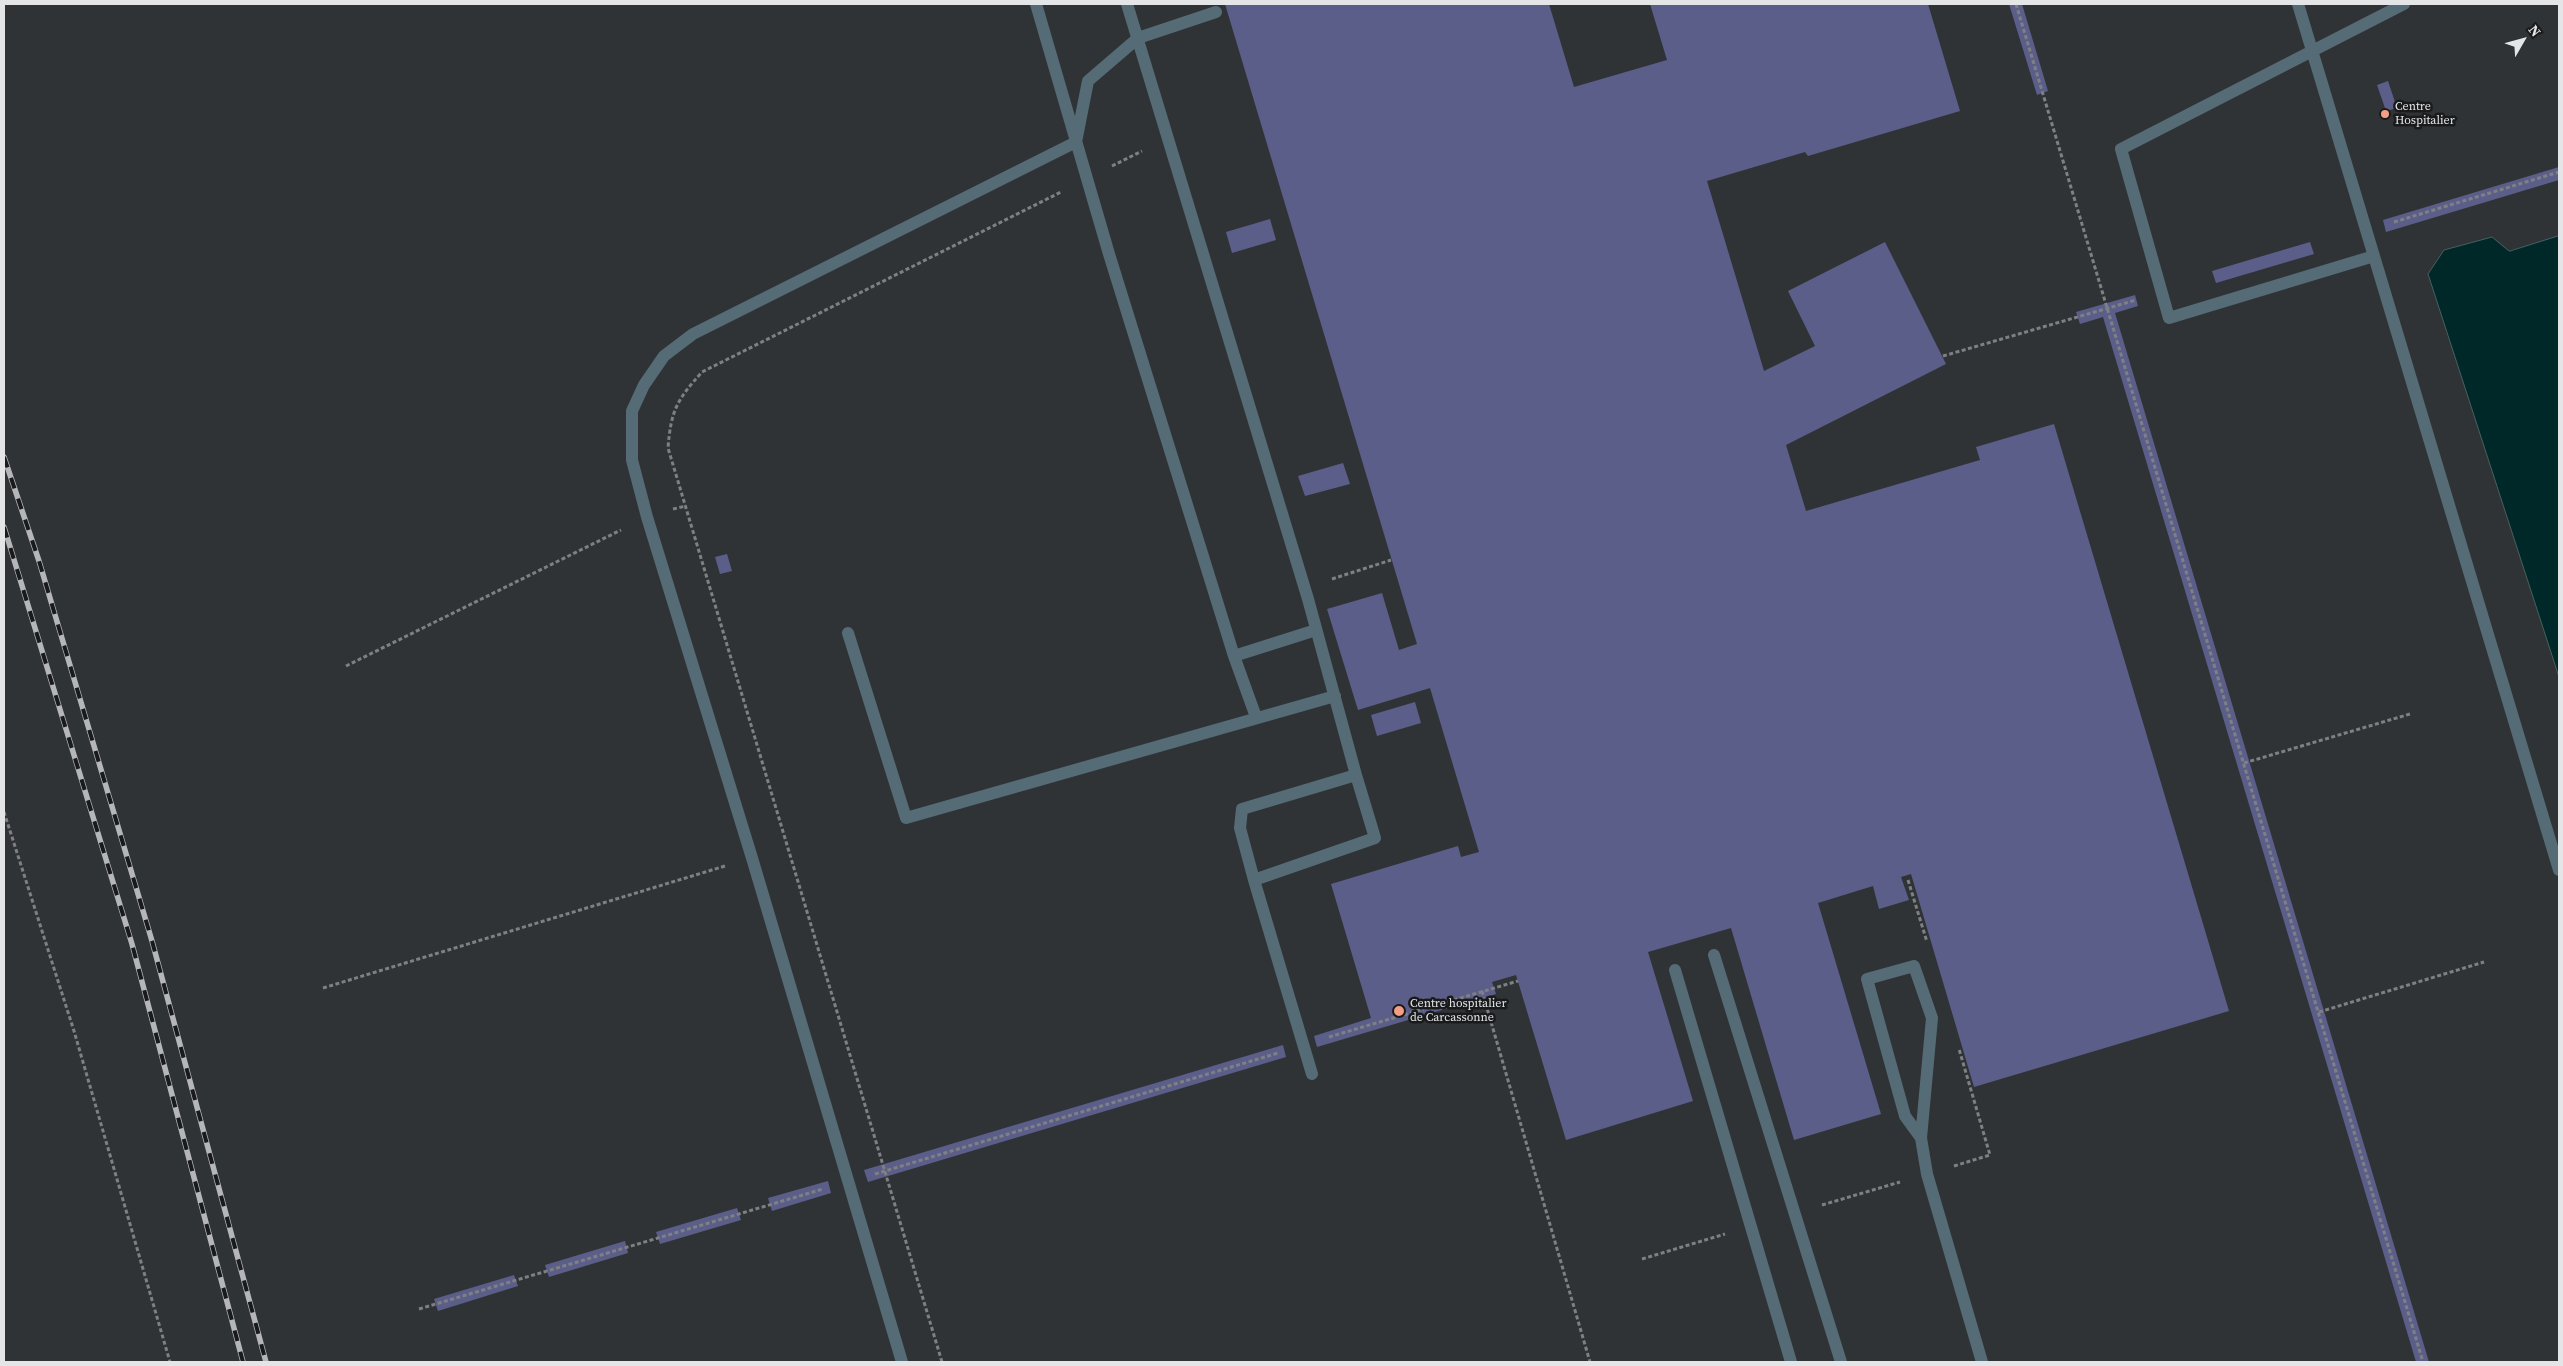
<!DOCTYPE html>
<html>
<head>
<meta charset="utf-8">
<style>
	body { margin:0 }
	#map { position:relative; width:2563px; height:1366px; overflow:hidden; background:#303336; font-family:"Source Serif 4",serif }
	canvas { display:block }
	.frame { position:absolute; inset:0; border:5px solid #e3e5e7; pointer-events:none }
	.north { position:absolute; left:2498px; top:15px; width:50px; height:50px; -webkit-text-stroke:4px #191a1c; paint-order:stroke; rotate:52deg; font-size:14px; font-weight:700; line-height:20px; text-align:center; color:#e3e5e7 }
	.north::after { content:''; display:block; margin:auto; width:18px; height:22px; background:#e3e5e7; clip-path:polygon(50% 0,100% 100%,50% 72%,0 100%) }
</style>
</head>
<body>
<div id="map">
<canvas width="2563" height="1366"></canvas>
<div class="frame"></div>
<div class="north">N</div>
</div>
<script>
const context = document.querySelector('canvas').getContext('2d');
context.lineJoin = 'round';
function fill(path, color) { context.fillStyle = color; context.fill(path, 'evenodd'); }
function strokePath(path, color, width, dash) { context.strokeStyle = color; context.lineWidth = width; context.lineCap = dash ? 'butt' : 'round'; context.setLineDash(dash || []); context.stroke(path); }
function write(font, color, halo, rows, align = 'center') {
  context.font = font + ' "Source Serif 4",serif'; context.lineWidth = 5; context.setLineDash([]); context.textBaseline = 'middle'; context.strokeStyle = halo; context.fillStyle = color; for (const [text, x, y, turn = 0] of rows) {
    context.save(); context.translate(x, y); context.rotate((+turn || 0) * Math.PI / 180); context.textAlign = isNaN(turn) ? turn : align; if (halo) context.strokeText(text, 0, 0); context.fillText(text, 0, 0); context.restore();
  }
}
const water = new Path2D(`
	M 2559,236 L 2559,677 L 2428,274 L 2444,250 L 2492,237 L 2509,251 Z`);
fill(water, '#012828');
strokePath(water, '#456161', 1);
fill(new Path2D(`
	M 1225,4 L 1549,4 L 1574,87 L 1667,60 L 1650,4 L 1928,4 L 1960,111 L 1808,156 L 1805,152 L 1707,181 L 1764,371 L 1815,346 L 1788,291 L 1885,242 L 1946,364 L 1786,445 L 1806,511 L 1980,460 L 1976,447 L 2054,424 L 2229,1011 L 1974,1087 L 1911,874 L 1901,877 L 1909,900 L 1879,909 L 1873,886 L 1818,903 L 1881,1114 L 1794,1140 L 1731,928 L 1648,952 L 1693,1101 L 1566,1140 L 1516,975 L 1492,982 L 1496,994 L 1317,1047 L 1314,1036 L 1371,1018 L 1331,884 L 1458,846 L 1461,857 L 1479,852 L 1430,688 L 1358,710 L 1327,609 L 1382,593 L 1399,650 L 1417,644 Z
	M 2009,4 L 2022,4 L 2048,91 L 2037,95 Z
	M 2388,81 L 2397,108 L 2386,111 L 2377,85 Z
	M 2559,167 L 2559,180 L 2386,232 L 2383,220 Z
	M 1270,219 L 1276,240 L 1232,253 L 1226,232 Z
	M 2310,242 L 2314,254 L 2216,283 L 2212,271 Z
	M 2135,295 L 2138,306 L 2115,313 L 2429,1362 L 2416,1362 L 2103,317 L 2080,324 L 2076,312 Z
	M 1343,463 L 1350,484 L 1305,496 L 1298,476 Z
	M 727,554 L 732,571 L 720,574 L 715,557 Z
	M 1415,702 L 1421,723 L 1377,736 L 1371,715 Z
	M 1283,1045 L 1286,1057 L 868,1182 L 864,1170 Z
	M 828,1181 L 831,1193 L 772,1211 L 768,1198 Z
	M 737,1208 L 741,1220 L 660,1244 L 656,1232 Z
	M 625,1241 L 628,1253 L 549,1277 L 545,1265 Z
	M 514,1275 L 518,1286 L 438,1311 L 434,1299 Z`), '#5c5e8a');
strokePath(new Path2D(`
	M 2016,4 L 2423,1362
	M 1112,166 L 1142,151
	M 2394,222 L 2559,172
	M 1943,356 L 2136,300
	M 673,509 L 686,506
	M 1332,579 L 1391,560
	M 346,666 L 621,530
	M 2244,763 L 2410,714
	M 4,812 L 74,1031 L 170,1362
	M 1908,880 L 1927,942
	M 323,988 L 725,866
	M 1482,991 L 1590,1362
	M 2319,1012 L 2484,962
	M 1329,1037 L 1518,981
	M 1954,1166 L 1990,1155 L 1959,1049
	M 875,1174 L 1278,1053
	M 1822,1205 L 1900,1182
	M 1642,1259 L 1725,1234
	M 419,1309 L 823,1189
	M 942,1362 L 668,448 C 671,410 677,400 702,372 L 1061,192`), '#7e8083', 3, [4, 2.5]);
strokePath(new Path2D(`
	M 1036,4 L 1109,254 L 1234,656 L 1256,717
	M 1127,4 L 1308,599 L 1356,775
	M 2298,4 L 2559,870
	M 2374,256 L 2169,318 L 2121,149 L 2404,4
	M 848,633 L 906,818 L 1335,696
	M 1234,656 L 1316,630
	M 1254,880 L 1375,838 L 1356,775 L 1242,809 L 1240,828 L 1254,880 L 1312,1074
	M 1714,955 L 1841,1362
	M 1675,970 L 1791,1362
	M 1921,1138 L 1905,1116 L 1867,979 L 1914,966 L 1932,1018 L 1921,1138 L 1927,1174 L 1982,1362
	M 902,1362 L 752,858 L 647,517 L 632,460 L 632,411 L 644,385 L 664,356 L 693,334 L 1076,142 L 1088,81 L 1138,38 L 1216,12`), '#556c76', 12);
const rail = new Path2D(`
	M 4,457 L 39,561 L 152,941 L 266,1362
	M 4,527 L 132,944 L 243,1362`);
strokePath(rail, '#b4b6b9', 5.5);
strokePath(rail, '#191a1c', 4, [11]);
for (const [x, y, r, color] of [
	[2385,114,5,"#f49e86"],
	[1399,1011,6,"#f49e86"]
]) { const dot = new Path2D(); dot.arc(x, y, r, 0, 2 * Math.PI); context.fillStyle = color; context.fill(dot); strokePath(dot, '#191a1c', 2); }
write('12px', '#e3e5e7', '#191a1c', [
	["Centre",2395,107],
	["Hospitalier",2395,121],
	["Centre hospitalier",1410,1004],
	["de Carcassonne",1410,1018]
], 'left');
</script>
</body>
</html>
